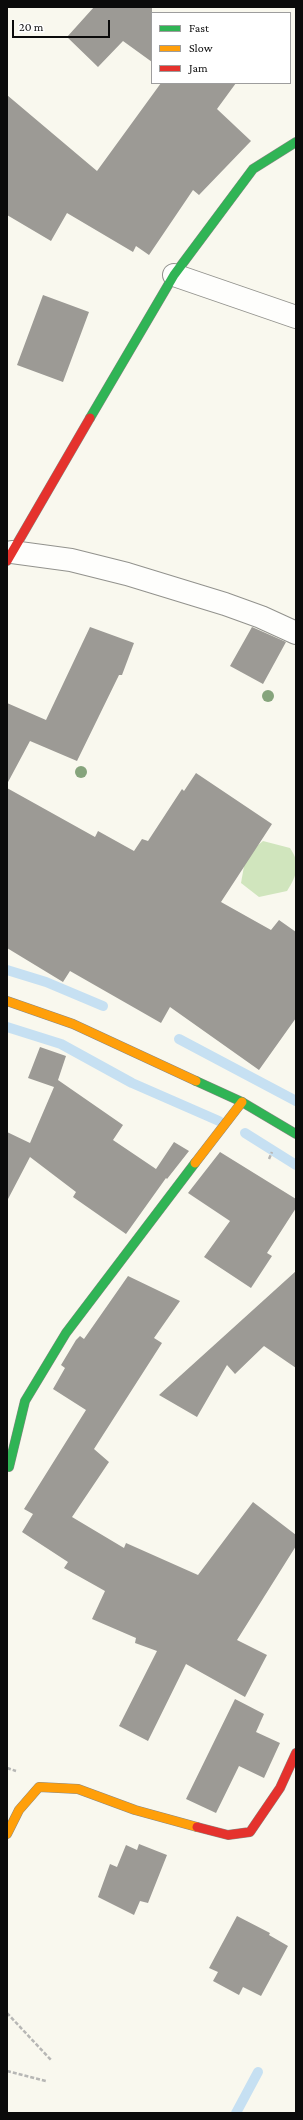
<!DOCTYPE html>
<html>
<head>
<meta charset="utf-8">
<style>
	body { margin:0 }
	#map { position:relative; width:303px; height:2120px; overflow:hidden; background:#f9f8ee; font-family:"Crimson Pro",serif }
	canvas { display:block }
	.frame { position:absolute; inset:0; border:8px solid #0b0b0b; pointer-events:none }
	.legend { position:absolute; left:151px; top:12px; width:140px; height:72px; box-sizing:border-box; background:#fff; border:1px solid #9d9d9d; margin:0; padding:5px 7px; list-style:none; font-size:12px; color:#0b0b0b }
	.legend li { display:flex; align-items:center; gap:8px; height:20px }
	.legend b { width:20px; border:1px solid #9d9d9d }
	.scale { position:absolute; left:12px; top:20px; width:98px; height:18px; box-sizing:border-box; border:2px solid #0b0b0b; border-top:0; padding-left:5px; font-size:12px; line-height:14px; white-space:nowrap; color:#0b0b0b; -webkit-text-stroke:3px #fff; paint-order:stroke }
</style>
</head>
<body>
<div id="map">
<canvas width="303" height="2120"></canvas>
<div class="frame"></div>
<ul class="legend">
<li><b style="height:5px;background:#30b455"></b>Fast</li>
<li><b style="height:5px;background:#ff9f0a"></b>Slow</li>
<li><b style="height:5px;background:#e5322d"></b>Jam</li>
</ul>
<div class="scale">20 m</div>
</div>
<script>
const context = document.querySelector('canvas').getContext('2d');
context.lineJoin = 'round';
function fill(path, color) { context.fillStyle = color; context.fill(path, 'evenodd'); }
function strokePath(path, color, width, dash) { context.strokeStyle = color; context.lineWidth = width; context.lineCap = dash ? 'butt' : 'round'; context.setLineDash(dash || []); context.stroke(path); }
fill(new Path2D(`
	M 263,841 L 290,848 C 301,864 297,875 287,891 L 259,897 L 241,883 L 246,855 Z`), '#d0e5bd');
strokePath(new Path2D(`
	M 7,970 L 46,982 L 103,1006
	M 7,1027 L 61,1044 L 132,1083 L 219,1121
	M 179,1039 L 296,1101
	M 245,1133 L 296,1165
	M 236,2113 L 258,2072`), '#c6e0f2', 10);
fill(new Path2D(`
	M 94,7 L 152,7 L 152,62 L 123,41 L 98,67 L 67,37 Z
	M 161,83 L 236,83 L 217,109 L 251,141 L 199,195 L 193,190 L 149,255 L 136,246 L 133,252 L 67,213 L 51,241 L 7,215 L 7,95 L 97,171 Z
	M 43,295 L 89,312 L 63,382 L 17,365 Z
	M 90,627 L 134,643 L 122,675 L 119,675 L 77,761 L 30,741 L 7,784 L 7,703 L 46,720 Z
	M 252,627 L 286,642 L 263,684 L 230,666 Z
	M 196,773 L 272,824 L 221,902 L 271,930 L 279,920 L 296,932 L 296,1018 L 259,1070 L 170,1007 L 161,1023 L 70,971 L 63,982 L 7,948 L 7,788 L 95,837 L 98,831 L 134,851 L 142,839 L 148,841 L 182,789 L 184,791 Z
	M 40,1047 L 66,1056 L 58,1080 L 123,1125 L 113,1140 L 156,1169 L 174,1142 L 189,1151 L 167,1179 L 166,1178 L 126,1234 L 73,1197 L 76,1192 L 30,1157 L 7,1201 L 7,1132 L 30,1143 L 54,1087 L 28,1078 Z
	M 220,1152 L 296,1199 L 296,1208 L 267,1253 L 272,1256 L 251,1288 L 204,1257 L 230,1221 L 188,1193 Z
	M 296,1271 L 296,1368 L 264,1346 L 235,1374 L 227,1365 L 197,1417 L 159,1395 Z
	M 128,1276 L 180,1301 L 154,1338 L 162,1343 L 94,1449 L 109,1462 L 72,1517 L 124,1548 L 126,1543 L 198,1575 L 253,1502 L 296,1535 L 296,1546 L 237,1640 L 267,1655 L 245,1697 L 186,1664 L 148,1741 L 119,1726 L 157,1651 L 135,1643 L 136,1638 L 92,1619 L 105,1591 L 64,1568 L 68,1562 L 22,1532 L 33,1514 L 24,1509 L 86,1410 L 53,1389 L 65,1368 L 61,1365 L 76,1340 L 80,1336 L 84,1339 Z
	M 235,1699 L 264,1714 L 256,1732 L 280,1743 L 264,1778 L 239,1766 L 216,1813 L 186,1799 Z
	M 139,1844 L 167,1855 L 148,1903 L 140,1901 L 134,1915 L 98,1897 L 110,1864 L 117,1867 L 126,1845 L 137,1850 Z
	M 237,1916 L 270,1933 L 269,1935 L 288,1946 L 261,1996 L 243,1987 L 239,1995 L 213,1981 L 218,1972 L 209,1968 Z`), '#9c9a95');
const street = new Path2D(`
	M 174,275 L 296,317
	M 12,552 L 71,560 L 127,574 L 225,604 L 261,617 L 296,633`);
const fast = new Path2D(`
	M 90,418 L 174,275 L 253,169 L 296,142
	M 196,1081 L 242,1102 L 296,1134
	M 9,1467 L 25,1401 L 66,1333 L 195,1163`);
const slow = new Path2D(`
	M 7,1001 L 73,1024 L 196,1081
	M 195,1163 L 242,1102
	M 7,1834 L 19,1810 L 39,1787 L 78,1789 L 135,1810 L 197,1827`);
const jam = new Path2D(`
	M 7,561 L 90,418
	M 197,1827 L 228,1835 L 250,1832 L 280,1788 L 296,1753`);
strokePath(street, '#92928d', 24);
strokePath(fast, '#898884', 10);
strokePath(slow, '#898884', 10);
strokePath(jam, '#898884', 10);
strokePath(new Path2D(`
	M 269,1159 L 272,1152
	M 7,1768 L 16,1771
	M 7,2013 L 51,2060
	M 7,2071 L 46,2081`), '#b7b7b5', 2.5, [4, 2]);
strokePath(street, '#fefefc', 22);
strokePath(fast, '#30b455', 9);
strokePath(slow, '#ff9f0a', 9);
strokePath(jam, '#e5322d', 9);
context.fillStyle = '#86a47c';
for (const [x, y] of [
	[268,696],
	[81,772]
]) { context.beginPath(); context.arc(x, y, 6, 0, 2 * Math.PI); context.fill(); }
</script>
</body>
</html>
